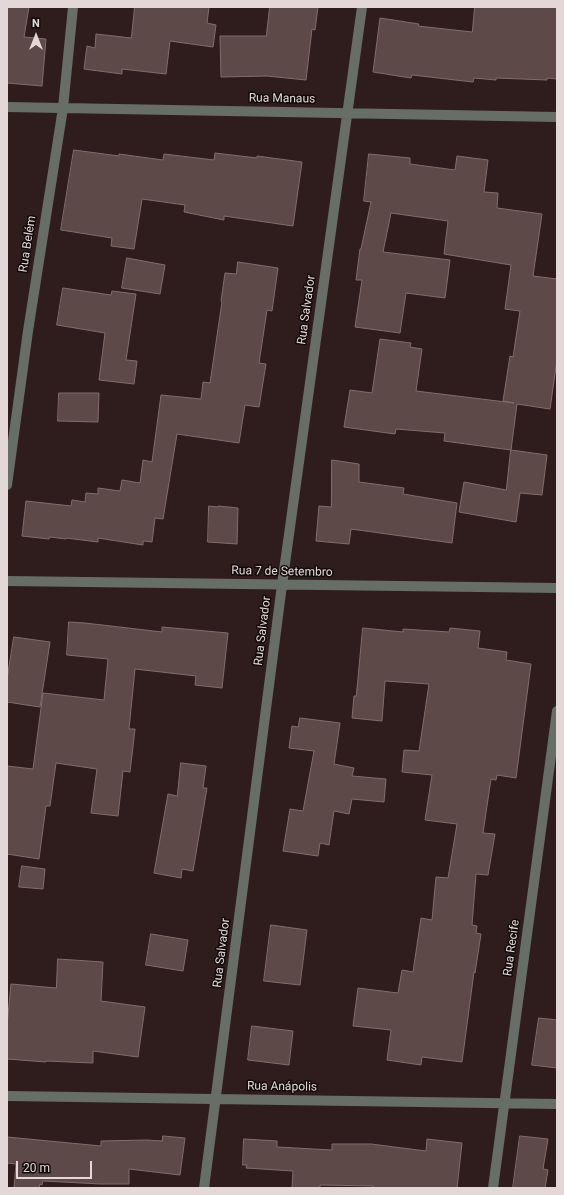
<!DOCTYPE html>
<html>
<head>
<meta charset="utf-8">
<style>
	body { margin:0 }
	#map { position:relative; width:564px; height:1195px; overflow:hidden; background:#2f1d1d; font-family:Roboto,sans-serif }
	canvas { display:block }
	.frame { position:absolute; inset:0; border:8px solid #e4d7d7; pointer-events:none }
	.north { position:absolute; left:16px; top:16px; width:40px; height:40px; -webkit-text-stroke:3px #110a0a; paint-order:stroke; rotate:0deg; font-size:11px; font-weight:700; line-height:16px; text-align:center; color:#e4d7d7 }
	.north::after { content:''; display:block; margin:auto; width:14px; height:18px; background:#e4d7d7; clip-path:polygon(50% 0,100% 100%,50% 72%,0 100%) }
	.scale { position:absolute; left:16px; top:1161px; width:76px; height:18px; box-sizing:border-box; border:2px solid #e4d7d7; border-top:0; padding-left:5px; font-size:12px; line-height:14px; white-space:nowrap; color:#e4d7d7; -webkit-text-stroke:3px #110a0a; paint-order:stroke }
</style>
</head>
<body>
<div id="map">
<canvas width="564" height="1195"></canvas>
<div class="frame"></div>
<div class="north">N</div>
<div class="scale">20 m</div>
</div>
<script>
const context = document.querySelector('canvas').getContext('2d');
context.lineJoin = 'round';
function fill(path, color) { context.fillStyle = color; context.fill(path, 'evenodd'); }
function strokePath(path, color, width, dash) { context.strokeStyle = color; context.lineWidth = width; context.lineCap = dash ? 'butt' : 'round'; context.setLineDash(dash || []); context.stroke(path); }
function write(font, color, halo, rows, align = 'center') {
  context.font = font + ' Roboto,sans-serif'; context.lineWidth = 3; context.setLineDash([]); context.textBaseline = 'middle'; context.strokeStyle = halo; context.fillStyle = color; for (const [text, x, y, turn = 0] of rows) {
    context.save(); context.translate(x, y); context.rotate((+turn || 0) * Math.PI / 180); context.textAlign = isNaN(turn) ? turn : align; if (halo) context.strokeText(text, 0, 0); context.fillText(text, 0, 0); context.restore();
  }
}
const building = new Path2D(`
	M 7,7 L 29,7 L 24,37 L 46,39 L 42,86 L 7,83 Z
	M 135,7 L 209,7 L 207,23 L 216,25 L 213,47 L 170,41 L 166,74 L 122,69 L 122,74 L 84,69 L 87,46 L 95,48 L 96,34 L 131,38 Z
	M 270,7 L 318,7 L 315,30 L 312,29 L 306,80 L 267,76 L 221,77 L 220,36 L 266,36 Z
	M 475,7 L 557,7 L 557,79 L 547,78 L 547,80 L 496,78 L 496,80 L 474,78 L 473,82 L 412,75 L 411,78 L 373,72 L 380,18 L 419,24 L 418,26 L 472,32 Z
	M 74,150 L 119,156 L 119,154 L 163,160 L 164,154 L 214,160 L 215,153 L 257,158 L 257,156 L 302,162 L 293,226 L 224,216 L 224,220 L 184,212 L 185,205 L 142,199 L 134,249 L 111,246 L 112,238 L 61,230 Z
	M 369,154 L 410,158 L 410,164 L 455,170 L 457,156 L 488,160 L 484,192 L 498,193 L 497,208 L 542,214 L 533,276 L 557,279 L 557,360 L 550,409 L 517,404 L 511,450 L 444,441 L 445,433 L 396,429 L 395,434 L 344,427 L 350,390 L 372,393 L 380,339 L 411,343 L 410,347 L 422,349 L 416,391 L 514,403 L 503,401 L 510,356 L 513,357 L 520,311 L 505,309 L 511,265 L 444,254 L 448,221 L 391,213 L 383,252 L 450,260 L 445,298 L 406,293 L 400,333 L 355,327 L 362,280 L 356,280 L 360,249 L 361,249 L 371,202 L 364,201 Z
	M 127,258 L 165,265 L 160,294 L 122,288 Z
	M 238,262 L 278,268 L 272,311 L 267,310 L 259,363 L 266,364 L 259,407 L 245,405 L 239,443 L 177,434 L 163,519 L 155,518 L 152,542 L 143,541 L 143,545 L 98,538 L 98,542 L 66,538 L 66,539 L 50,537 L 49,539 L 22,536 L 26,501 L 71,506 L 72,500 L 85,502 L 86,493 L 98,494 L 98,488 L 120,491 L 122,480 L 140,483 L 143,460 L 152,462 L 161,395 L 201,399 L 203,382 L 210,383 L 222,302 L 221,301 L 225,273 L 236,274 Z
	M 63,288 L 111,295 L 112,291 L 136,294 L 126,360 L 137,361 L 134,384 L 99,380 L 105,333 L 57,325 Z
	M 59,393 L 99,393 L 98,422 L 58,421 Z
	M 511,450 L 547,455 L 542,495 L 520,493 L 516,522 L 459,512 L 464,482 L 506,490 Z
	M 332,460 L 359,464 L 359,482 L 404,488 L 403,494 L 457,503 L 452,543 L 351,529 L 349,544 L 316,541 L 319,506 L 331,507 Z
	M 209,506 L 218,507 L 218,506 L 238,508 L 237,544 L 208,542 Z
	M 69,622 L 85,623 L 162,632 L 162,627 L 228,633 L 222,688 L 195,685 L 196,676 L 135,669 L 129,729 L 135,729 L 130,772 L 123,771 L 118,816 L 91,813 L 97,769 L 56,763 L 50,806 L 46,806 L 39,859 L 7,854 L 7,766 L 33,769 L 43,693 L 104,700 L 108,659 L 67,655 Z
	M 363,628 L 403,632 L 403,629 L 449,632 L 450,628 L 480,631 L 478,648 L 507,652 L 506,660 L 531,664 L 516,778 L 497,775 L 496,780 L 491,779 L 483,833 L 495,834 L 488,875 L 476,874 L 472,925 L 477,926 L 476,933 L 481,934 L 475,973 L 474,972 L 462,1062 L 422,1057 L 421,1065 L 387,1060 L 391,1030 L 353,1026 L 358,988 L 398,993 L 402,970 L 413,972 L 421,918 L 432,920 L 436,877 L 448,878 L 457,824 L 425,820 L 432,775 L 402,772 L 404,750 L 419,751 L 429,684 L 385,681 L 382,721 L 352,718 L 354,696 L 356,696 Z
	M 14,637 L 50,642 L 40,707 L 7,702 L 7,680 Z
	M 300,718 L 340,723 L 334,764 L 354,768 L 352,776 L 386,779 L 384,802 L 352,799 L 349,814 L 334,811 L 329,845 L 320,843 L 318,856 L 283,851 L 290,809 L 303,811 L 314,751 L 289,748 L 292,726 L 298,727 Z
	M 181,763 L 206,766 L 203,788 L 207,788 L 193,871 L 182,869 L 181,878 L 154,873 L 168,794 L 177,796 Z
	M 22,866 L 45,869 L 43,889 L 19,887 Z
	M 271,925 L 307,930 L 300,985 L 264,981 Z
	M 151,934 L 188,940 L 183,971 L 146,965 Z
	M 58,959 L 103,962 L 101,1001 L 145,1007 L 138,1057 L 93,1051 L 93,1063 L 46,1061 L 46,1062 L 7,1059 L 7,1026 L 11,984 L 56,988 Z
	M 539,1018 L 557,1020 L 557,1068 L 532,1065 Z
	M 252,1026 L 293,1031 L 289,1065 L 248,1060 Z
	M 163,1136 L 185,1138 L 180,1175 L 129,1169 L 129,1184 L 101,1184 L 43,1181 L 42,1185 L 40,1184 L 39,1188 L 14,1188 L 16,1164 L 7,1163 L 7,1137 L 101,1146 L 101,1141 L 147,1140 L 162,1141 Z
	M 520,1136 L 548,1139 L 543,1169 L 548,1170 L 545,1188 L 513,1188 Z
	M 244,1139 L 277,1141 L 277,1147 L 332,1150 L 332,1144 L 371,1144 L 426,1151 L 427,1139 L 462,1143 L 457,1188 L 373,1188 L 373,1186 L 320,1185 L 320,1188 L 292,1188 L 293,1171 L 246,1168 L 247,1165 L 243,1165 Z`);
fill(building, '#5d4948');
strokePath(building, '#826d6c', 1);
strokePath(new Path2D(`
	M 7,107 L 557,117
	M 7,485 L 28,331 L 63,108 L 73,7
	M 7,581 L 557,588
	M 7,1096 L 557,1104
	M 204,1188 L 282,585 L 362,7
	M 493,1188 L 557,711`), '#676e68', 10);
write('12px', '#e4d7d7', '#110a0a', [
	["Rua Manaus",282,99,1],
	["Rua Belém",28,244,-81],
	["Rua Salvador",307,310,-82],
	["Rua 7 de Setembro",282,572,1],
	["Rua Salvador",263,631,-83],
	["Rua Recife",512,948,-82],
	["Rua Salvador",222,953,-83],
	["Rua Anápolis",282,1087,1]
]);
</script>
</body>
</html>
